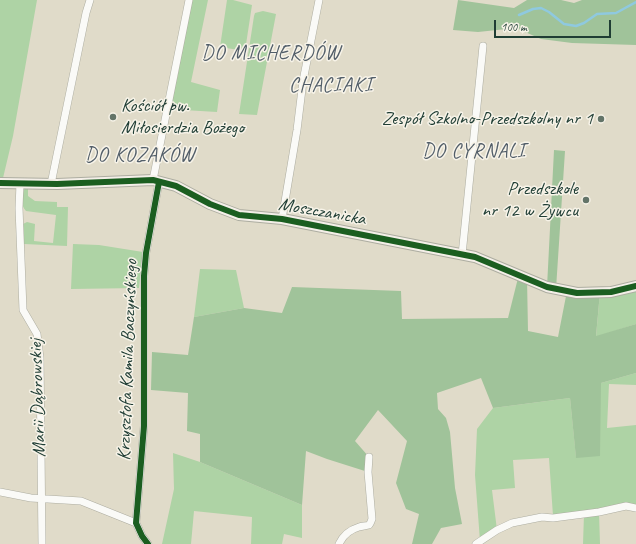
<!DOCTYPE html>
<html>
<head>
<meta charset="utf-8">
<style>
	body { margin:0 }
	#map { position:relative; width:636px; height:544px; overflow:hidden; background:#e0dbc9; font-family:Caveat,sans-serif }
	canvas { display:block }
	.scale { position:absolute; left:494px; top:20px; width:117px; height:18px; box-sizing:border-box; border:2px solid #1f3d34; border-top:0; padding-left:5px; font-size:12px; line-height:14px; white-space:nowrap; color:#1f3d34; -webkit-text-stroke:3px #f7f3e8; paint-order:stroke }
</style>
</head>
<body>
<div id="map">
<canvas width="636" height="544"></canvas>
<div class="scale">100 m</div>
</div>
<script>
const context = document.querySelector('canvas').getContext('2d');
context.lineJoin = 'round';
function fill(path, color) { context.fillStyle = color; context.fill(path, 'evenodd'); }
function strokePath(path, color, width, dash) { context.strokeStyle = color; context.lineWidth = width; context.lineCap = dash ? 'butt' : 'round'; context.setLineDash(dash || []); context.stroke(path); }
function write(font, color, halo, rows, align = 'center') {
  context.font = font + ' Caveat,sans-serif'; context.lineWidth = 3; context.setLineDash([]); context.textBaseline = 'middle'; context.strokeStyle = halo; context.fillStyle = color; for (const [text, x, y, turn = 0] of rows) {
    context.save(); context.translate(x, y); context.rotate((+turn || 0) * Math.PI / 180); context.textAlign = isNaN(turn) ? turn : align; if (halo) context.strokeText(text, 0, 0); context.fillText(text, 0, 0); context.restore();
  }
}
fill(new Path2D(`
	M 0,0 L 37,0 L 13,136 L 3,178 L 0,177 Z
	M 191,0 L 208,0 L 191,82 L 220,90 L 217,112 L 167,109 L 177,79 Z
	M 227,0 L 233,0 L 252,5 L 245,51 L 220,47 Z
	M 263,11 L 276,14 L 257,115 L 239,114 L 254,16 L 255,13 Z
	M 25,188 L 28,189 L 28,196 L 35,201 L 57,202 L 57,207 L 68,207 L 67,246 L 24,244 L 23,224 L 27,222 L 35,224 L 34,241 L 53,243 L 56,215 L 26,211 C 20,205 21,195 25,188 Z
	M 73,244 L 99,245 L 143,252 L 139,288 L 71,289 Z
	M 200,269 L 236,270 L 244,308 L 194,317 Z
	M 636,285 L 636,324 L 596,337 L 600,292 Z
	M 636,373 L 636,385 L 609,384 L 607,428 L 636,425 L 636,508 L 599,512 L 600,544 L 583,544 L 584,514 L 553,516 L 549,458 L 513,460 L 515,488 L 492,490 L 497,530 L 480,541 L 475,475 L 477,429 L 493,408 L 570,398 L 576,457 L 601,383 Z
	M 173,453 L 200,462 L 302,505 L 302,538 L 284,534 L 282,544 L 251,544 L 252,517 L 194,511 L 191,544 L 162,544 L 174,489 Z`), '#aed3a5');
fill(new Path2D(`
	M 458,0 L 514,8 L 527,0 L 561,0 L 574,3 L 582,0 L 636,0 L 636,45 L 572,43 L 541,39 L 516,28 L 478,32 L 453,30 Z
	M 554,150 L 565,151 L 556,289 L 547,287 Z
	M 519,274 L 527,278 L 528,331 L 558,337 L 567,291 L 600,292 L 596,336 L 636,324 L 636,373 L 601,383 L 600,456 L 576,458 L 570,398 L 493,408 L 481,378 L 437,393 L 438,409 L 446,418 L 450,432 L 455,488 L 462,524 L 441,528 L 432,544 L 412,544 L 419,514 L 406,509 L 396,483 L 407,441 L 378,410 L 355,441 L 369,457 L 368,472 L 327,459 L 306,451 L 302,505 L 200,462 L 200,434 L 187,431 L 188,393 L 151,390 L 152,352 L 188,355 L 194,317 L 244,308 L 282,313 L 292,287 L 401,291 L 402,319 L 508,318 Z`), '#a0c39a');
strokePath(new Path2D(`
	M 519,15 L 533,9 L 541,8 L 549,12 L 564,24 L 576,26 L 584,23 L 597,14 L 616,13 L 636,2`), '#8fc9df', 2.5);
const street = new Path2D(`
	M 153,180 L 189,0
	M 20,184 L 19,208 L 23,310 L 37,334 L 40,358 L 42,544
	M 51,184 L 86,13 L 90,0
	M 282,219 L 297,130 L 303,81 L 319,0
	M 462,255 L 483,46
	M 0,492 L 31,498 L 81,501 L 136,523
	M 148,544 L 142,536 L 136,523 L 144,426 L 144,276 L 146,253 L 159,182
	M 339,544 C 343,535 349,530 359,527 C 362,526 366,526 369,525 C 371,523 371,521 372,519 L 368,472 L 369,457
	M 476,544 L 497,530 L 512,523 L 542,517 L 553,518 L 599,512 L 626,506 L 636,508`);
const secondary = new Path2D(`
	M 0,183 L 57,184 L 153,180 L 176,186 L 210,204 L 239,215 L 282,219 L 475,257 L 547,287 L 577,293 L 611,292 L 636,286`);
strokePath(street, '#adada1', 8);
strokePath(secondary, '#adada1', 12);
strokePath(street, '#fafaf7', 7);
strokePath(secondary, '#f4efe8', 10);
strokePath(new Path2D(`
	M 0,183 L 57,184 L 153,180 L 176,186 L 210,204 L 239,215 L 282,219 L 475,257 L 547,287 L 577,293 L 611,292 L 636,286
	M 148,544 L 142,536 L 136,523 L 144,426 L 144,276 L 146,253 L 159,182`), '#1b5e20', 6);
for (const [x, y, r, color] of [
	[113,117,4,"#637468"],
	[601,119,4,"#637468"],
	[586,200,4,"#637468"]
]) { const dot = new Path2D(); dot.arc(x, y, r, 0, 2 * Math.PI); context.fillStyle = color; context.fill(dot); strokePath(dot, '#f7f3e8', 1.5); }
write('19px', '#1f3d34', '#f7f3e8', [
	["Kościół pw.",121,106,"left"],
	["Miłosierdzia Bożego",121,128,"left"],
	["Zespół Szkolno-Przedszkolny nr 1",593,119],
	["Przedszkole",578,189],
	["nr 12 w Żywcu",578,211]
], 'right');
write('19px', '#1f3d34', '#f7f3e8', [
	["Moszczanicka",322,212,10],
	["Krzysztofa Kamila Baczyńskiego",128,360,-88],
	["Marii Dąbrowskiej",38,398,-92]
]);
context.letterSpacing = '1px';
write('20px', '#525e69', '#f7f3e8', [
	["DO MICHERDÓW",271,54],
	["CHACIAKI",331,86],
	["DO CYRNALI",474,152],
	["DO KOZAKÓW",140,156]
]);
context.letterSpacing = '0px';
</script>
</body>
</html>
